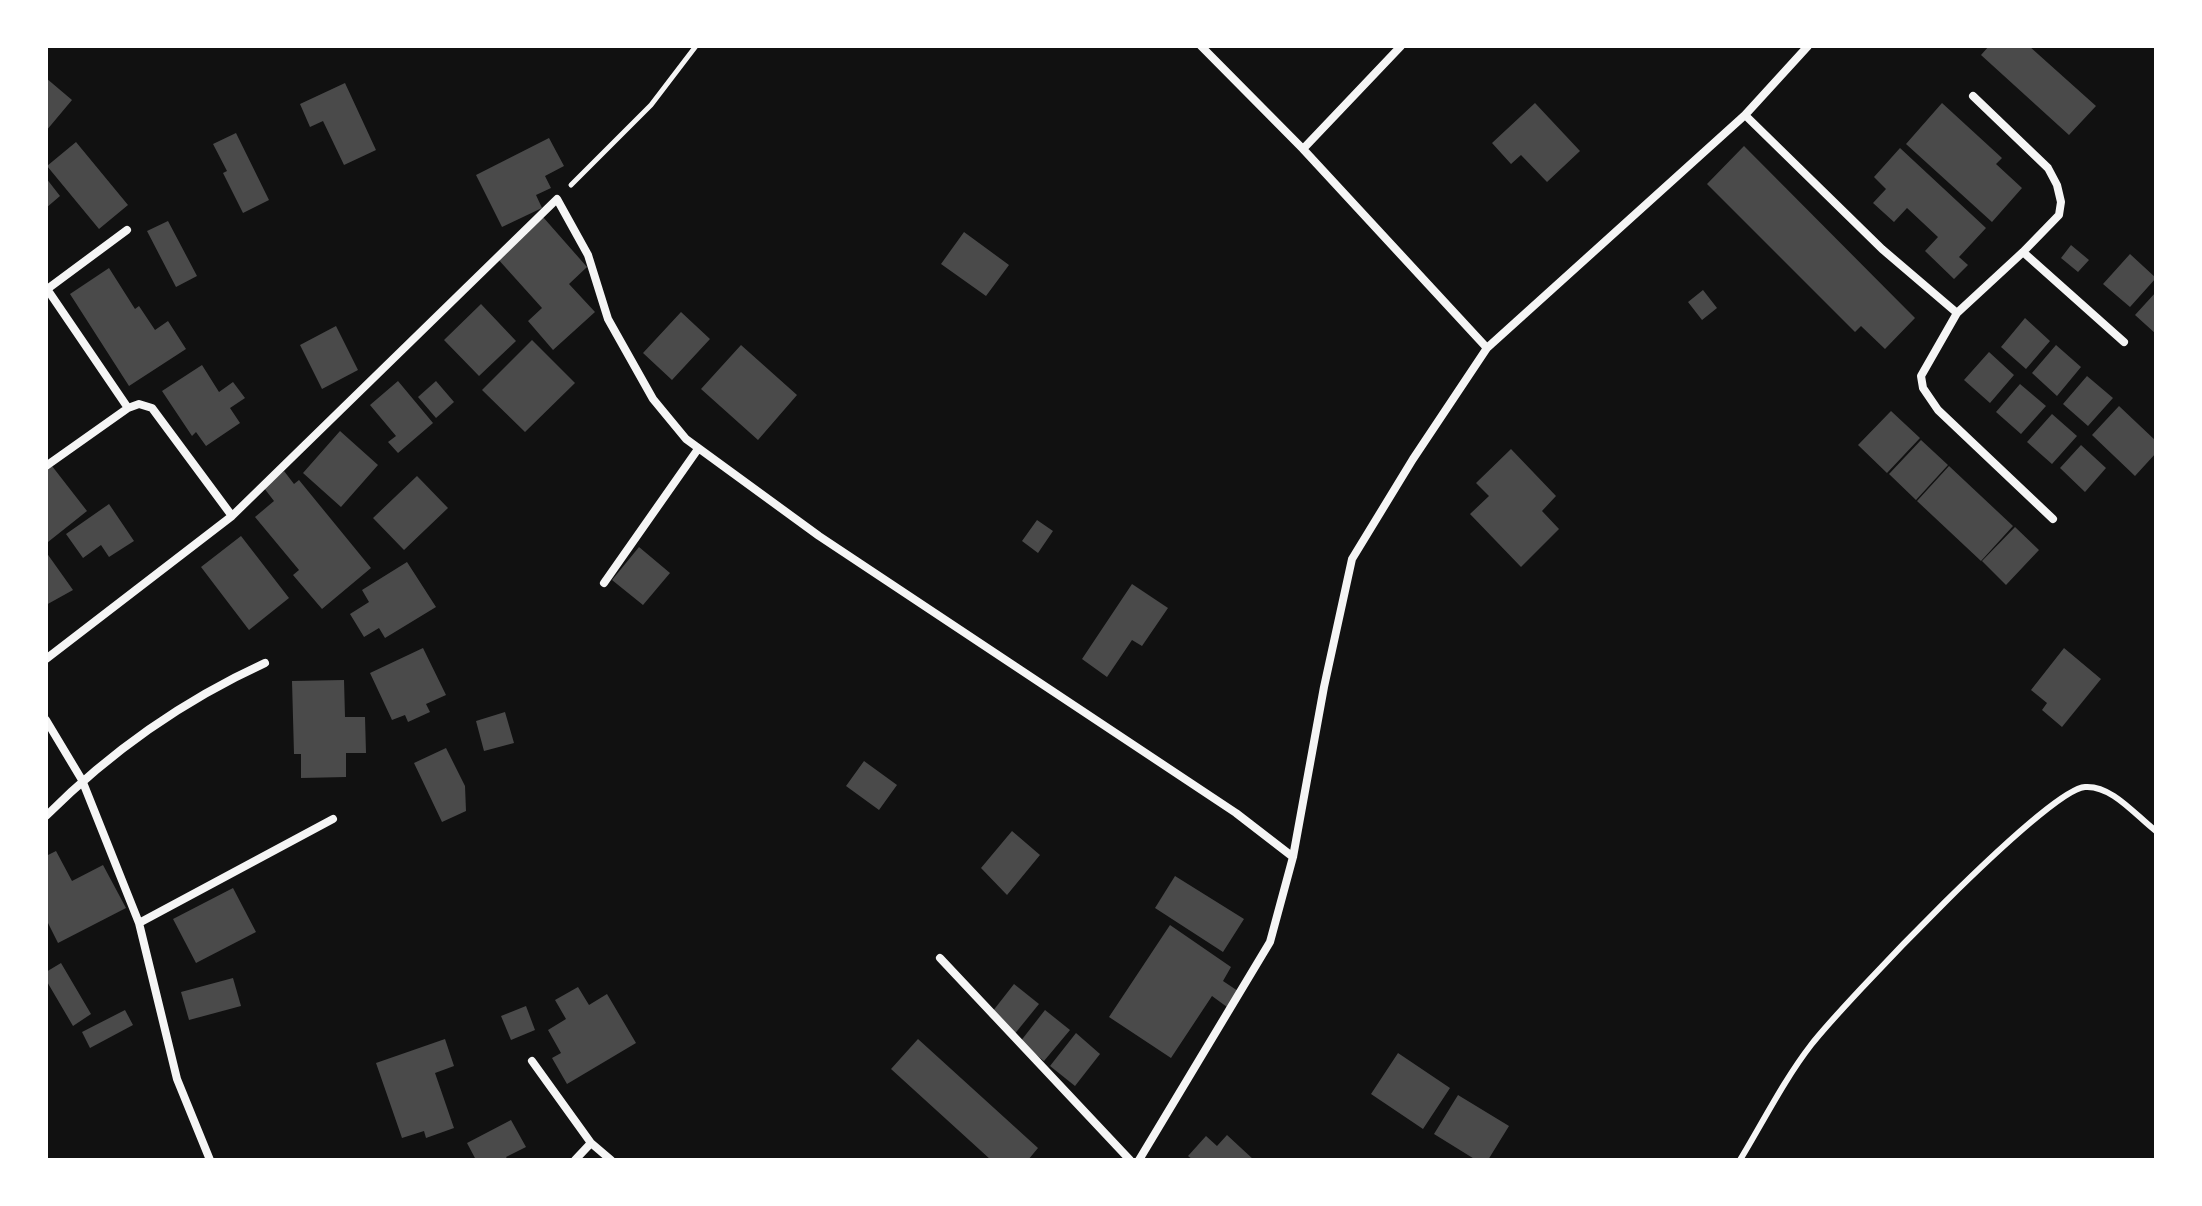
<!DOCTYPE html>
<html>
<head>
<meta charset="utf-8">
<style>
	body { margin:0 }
	#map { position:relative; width:2202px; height:1206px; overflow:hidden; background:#111; font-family:"Roboto Condensed",sans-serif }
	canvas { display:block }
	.frame { position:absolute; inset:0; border:48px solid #fff; pointer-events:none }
</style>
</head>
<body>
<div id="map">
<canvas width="2202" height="1206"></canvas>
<div class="frame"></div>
</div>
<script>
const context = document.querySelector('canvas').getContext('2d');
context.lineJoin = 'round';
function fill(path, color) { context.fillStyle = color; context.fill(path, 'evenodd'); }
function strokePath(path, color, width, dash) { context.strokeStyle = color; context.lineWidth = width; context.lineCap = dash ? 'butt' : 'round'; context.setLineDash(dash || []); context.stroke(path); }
fill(new Path2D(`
	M 1989,46 L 2029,46 L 2096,106 L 2069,135 L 1981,55 Z
	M 46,78 L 72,100 L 46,131 Z
	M 345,83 L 376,150 L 344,165 L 323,121 L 310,127 L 300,104 Z
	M 1535,103 L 1580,151 L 1547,182 L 1521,155 L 1511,164 L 1492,143 Z
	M 1942,103 L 2002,158 L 1996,164 L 2022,188 L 1992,222 L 1906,144 Z
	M 236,133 L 269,200 L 243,213 L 223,173 L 227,171 L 213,144 Z
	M 549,138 L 564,166 L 545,176 L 551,188 L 536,195 L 542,208 L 502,227 L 476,175 Z
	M 76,142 L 128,205 L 99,229 L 47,166 Z
	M 1744,146 L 1915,318 L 1885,349 L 1861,326 L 1855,332 L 1707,184 Z
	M 1900,148 L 1986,228 L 1959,257 L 1968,265 L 1954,279 L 1925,251 L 1938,237 L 1907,208 L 1894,222 L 1873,203 L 1886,189 L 1874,177 Z
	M 46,178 L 60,196 L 46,208 Z
	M 543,217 L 587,267 L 569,284 L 595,312 L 553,350 L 528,321 L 542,308 L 497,258 Z
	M 168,221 L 197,276 L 176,287 L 147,231 Z
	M 964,232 L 1009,265 L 986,296 L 941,264 Z
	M 2071,245 L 2089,260 L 2078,272 L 2061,258 Z
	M 2130,254 L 2156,278 L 2130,307 L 2103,284 Z
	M 109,268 L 135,309 L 139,306 L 155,330 L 168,321 L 186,349 L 129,386 L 70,294 Z
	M 1703,290 L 1717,308 L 1702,320 L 1688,302 Z
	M 2156,292 L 2156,334 L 2135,315 Z
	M 481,304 L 516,341 L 479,376 L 444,340 Z
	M 681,312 L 710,339 L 672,380 L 643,353 Z
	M 2025,318 L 2050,341 L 2026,369 L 2001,347 Z
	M 336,326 L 358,370 L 322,389 L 300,345 Z
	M 532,340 L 575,383 L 525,432 L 482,390 Z
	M 741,345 L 797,395 L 758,440 L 701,389 Z
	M 2056,345 L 2081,367 L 2057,396 L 2032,373 Z
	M 1989,352 L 2014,375 L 1990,403 L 1964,380 Z
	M 202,365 L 219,392 L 233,382 L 245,398 L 230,408 L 240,423 L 206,446 L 196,432 L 192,436 L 162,391 Z
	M 2087,376 L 2113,398 L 2088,426 L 2063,404 Z
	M 398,381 L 433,423 L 398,453 L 388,442 L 396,436 L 370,405 Z
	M 436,381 L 454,402 L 436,418 L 418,397 Z
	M 2020,384 L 2046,406 L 2021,434 L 1996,412 Z
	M 2119,406 L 2156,441 L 2156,453 L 2135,476 L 2092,435 Z
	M 1891,411 L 1920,438 L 1887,473 L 1858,445 Z
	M 2052,414 L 2077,436 L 2052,464 L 2027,442 Z
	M 340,431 L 378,465 L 341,507 L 303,473 Z
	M 1921,440 L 1948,465 L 1916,500 L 1889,474 Z
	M 2081,445 L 2106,468 L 2085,492 L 2060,468 Z
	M 1511,449 L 1556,496 L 1542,511 L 1559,529 L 1521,567 L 1470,514 L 1489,496 L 1476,483 Z
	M 52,466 L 87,511 L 48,542 L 46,539 L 46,471 Z
	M 1949,466 L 2013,526 L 1981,561 L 1917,501 Z
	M 284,471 L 294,484 L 299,480 L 371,568 L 322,609 L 293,575 L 299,570 L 255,517 L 274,501 L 264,488 Z
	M 417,476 L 448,508 L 404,550 L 373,518 Z
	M 109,504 L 134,541 L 109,557 L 101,545 L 83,558 L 66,534 Z
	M 1037,520 L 1053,531 L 1038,553 L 1022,541 Z
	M 2015,527 L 2039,550 L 2006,585 L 1982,561 Z
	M 241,536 L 289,598 L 249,630 L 201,567 Z
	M 639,547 L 670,573 L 643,605 L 612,580 Z
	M 46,552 L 73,590 L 46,605 Z
	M 407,562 L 436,607 L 385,638 L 379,628 L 364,637 L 350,614 L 369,602 L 362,590 Z
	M 1132,584 L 1168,608 L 1142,646 L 1132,640 L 1107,677 L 1082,659 Z
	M 423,648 L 446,695 L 426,704 L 430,712 L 408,722 L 405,715 L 392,720 L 370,673 Z
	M 2064,648 L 2101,679 L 2062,727 L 2042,710 L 2047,703 L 2031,690 Z
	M 344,680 L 345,717 L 365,717 L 366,753 L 346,753 L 346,777 L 301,778 L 301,754 L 294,754 L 292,681 Z
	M 505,712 L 514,743 L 484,751 L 476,721 Z
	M 446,748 L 465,786 L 466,811 L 442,822 L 414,763 Z
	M 864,761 L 897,785 L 879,810 L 846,786 Z
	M 1012,831 L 1040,855 L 1007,895 L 981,868 Z
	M 56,851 L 72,881 L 103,865 L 126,908 L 58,943 L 46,919 L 46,856 Z
	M 1175,876 L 1244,919 L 1223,952 L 1155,908 Z
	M 233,888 L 256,932 L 196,963 L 173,919 Z
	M 1170,925 L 1231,967 L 1223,981 L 1238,991 L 1227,1007 L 1212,996 L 1171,1058 L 1109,1017 Z
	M 61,963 L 91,1014 L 73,1026 L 46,980 L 46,972 Z
	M 233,978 L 241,1006 L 189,1020 L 181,992 Z
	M 1014,984 L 1039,1004 L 1013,1036 L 989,1016 Z
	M 578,987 L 589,1005 L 607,994 L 636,1043 L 567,1084 L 552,1058 L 561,1053 L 548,1030 L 566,1019 L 555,1000 Z
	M 526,1006 L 535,1030 L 511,1040 L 501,1016 Z
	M 125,1010 L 133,1025 L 90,1048 L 82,1032 Z
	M 1045,1010 L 1070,1030 L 1044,1061 L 1020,1042 Z
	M 1076,1033 L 1100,1054 L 1075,1086 L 1050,1066 Z
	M 445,1039 L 454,1066 L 435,1073 L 454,1128 L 426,1138 L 424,1131 L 402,1138 L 376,1063 Z
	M 918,1039 L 1038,1148 L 1028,1160 L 991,1160 L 891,1069 Z
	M 1398,1053 L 1450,1088 L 1423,1129 L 1371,1094 Z
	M 1458,1095 L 1509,1126 L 1488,1160 L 1476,1160 L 1434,1134 Z
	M 511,1120 L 526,1147 L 506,1157 L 508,1160 L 476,1160 L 467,1143 Z
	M 1227,1135 L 1254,1160 L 1193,1160 L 1188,1156 L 1206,1136 L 1217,1146 Z`), '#4a4a4a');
strokePath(new Path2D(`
	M 571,185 L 651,105 L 696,46`), '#f5f5f5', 5);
strokePath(new Path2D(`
	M 1740,1160 C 1763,1122 1784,1080 1811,1045 C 1842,1005 2047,789 2085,787 C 2112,785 2136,816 2156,831`), '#f5f5f5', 6);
strokePath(new Path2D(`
	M 1201,46 L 1303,149 L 1487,348
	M 1745,115 L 1882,249 L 1957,313 L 2023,252 L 2059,215 L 2061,202 L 2057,185 L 2048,168 L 1973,96
	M 1303,149 L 1401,46
	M 2023,252 L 2124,342
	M 47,289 L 128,408
	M 46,290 L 127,230
	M 1957,313 L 1921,376 L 1923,388 L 1938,410 L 2053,519
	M 46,466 L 128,408 L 139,404 L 152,408 L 232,516
	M 604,583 L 698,449
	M 46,659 L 232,516 L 557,199 L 588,255 L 608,319 L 653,399 L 686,439 L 819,536 L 1236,813 L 1293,857
	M 46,720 L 82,780 L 139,923 L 177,1079 L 210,1160
	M 46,816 C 110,752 182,701 265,663
	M 139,923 L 333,819
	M 940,958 L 1130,1160
	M 532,1061 L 591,1143
	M 575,1160 L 591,1143 L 611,1160
	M 1139,1160 L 1270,942 L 1293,857 L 1324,687 L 1352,559 L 1413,459 L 1487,348 L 1745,115 L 1808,46`), '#f5f5f5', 8);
</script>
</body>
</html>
